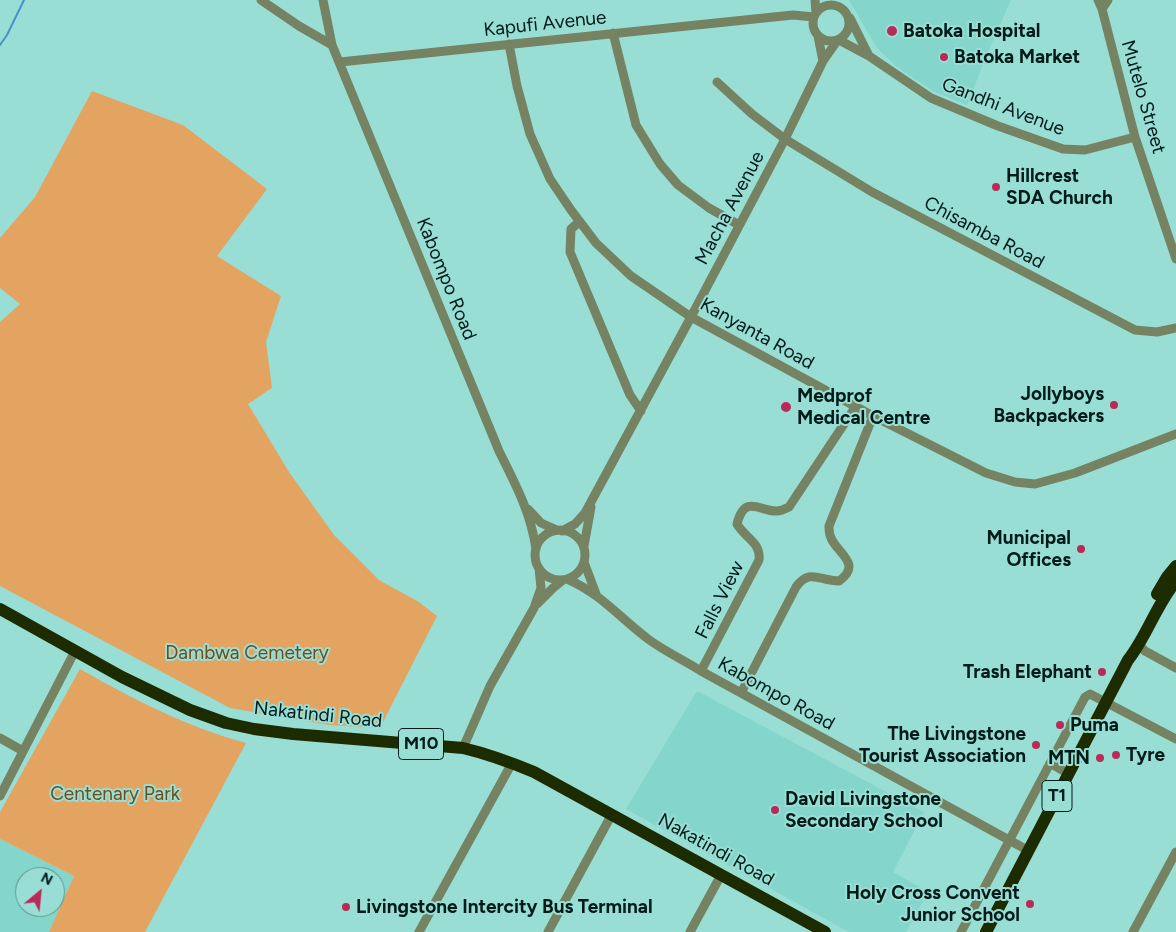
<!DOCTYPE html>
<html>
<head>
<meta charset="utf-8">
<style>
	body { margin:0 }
	#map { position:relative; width:1176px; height:932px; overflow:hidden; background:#98ded5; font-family:Figtree,sans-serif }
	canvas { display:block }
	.north { position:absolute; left:15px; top:867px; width:50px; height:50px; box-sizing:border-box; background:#98ded5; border:1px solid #5b9089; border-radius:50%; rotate:28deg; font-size:14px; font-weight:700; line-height:20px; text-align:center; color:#001a18 }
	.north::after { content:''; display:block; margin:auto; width:18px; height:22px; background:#b82a59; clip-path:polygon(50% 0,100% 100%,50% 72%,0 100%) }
</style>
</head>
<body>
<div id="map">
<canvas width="1176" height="932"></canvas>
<div class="north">N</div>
</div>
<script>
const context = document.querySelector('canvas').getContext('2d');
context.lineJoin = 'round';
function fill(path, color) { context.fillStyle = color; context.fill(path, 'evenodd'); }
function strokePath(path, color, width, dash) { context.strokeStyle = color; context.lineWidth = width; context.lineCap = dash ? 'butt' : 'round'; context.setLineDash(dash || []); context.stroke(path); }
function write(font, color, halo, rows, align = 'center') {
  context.font = font + ' Figtree,sans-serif'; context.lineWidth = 4; context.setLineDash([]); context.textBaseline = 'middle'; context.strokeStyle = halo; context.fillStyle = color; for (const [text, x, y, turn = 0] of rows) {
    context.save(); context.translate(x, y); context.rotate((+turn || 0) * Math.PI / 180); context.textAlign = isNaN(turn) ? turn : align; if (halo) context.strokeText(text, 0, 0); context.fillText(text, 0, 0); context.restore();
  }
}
fill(new Path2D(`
	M 849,0 L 1011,0 L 990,47 L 967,105 L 933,91 L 897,67 L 877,48 Z
	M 697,691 L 924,812 L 893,872 L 928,892 L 906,932 L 849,932 L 626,809 Z
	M 0,839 L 74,876 L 49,932 L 0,932 ZM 25,877 L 55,877 L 55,907 L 25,907 Z`), '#84d5cb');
fill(new Path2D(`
	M 92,91 L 183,125 L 267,189 L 217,256 L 281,296 L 266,342 L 272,388 L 248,404 L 289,472 L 334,535 L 379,580 L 419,602 L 437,616 L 380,728 L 329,725 L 230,708 L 0,586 L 0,322 L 20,304 L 0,288 L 0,238 L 35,197 Z
	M 80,669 C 133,699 187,727 246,743 L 145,932 L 49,932 L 74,876 L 0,839 L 0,812 Z`), '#e3a462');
strokePath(new Path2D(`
	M 0,45 L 7,35 L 24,0`), '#4b90cc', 2);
strokePath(new Path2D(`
	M 261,0 L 299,26 L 332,45
	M 323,0 L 332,45 L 499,451 C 515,483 531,513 536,549
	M 815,0 L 816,13
	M 1098,0 L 1102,9 L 1135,137 L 1176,259
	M813 23a18 18 0 1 1 36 0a18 18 0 1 1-36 0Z
	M 1102,9 L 1108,0
	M 850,18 L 869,56
	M 613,33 L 636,125 L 660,164 L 678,185 L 709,208 L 739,225
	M 818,36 L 823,61
	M 839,40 L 869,56 L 931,98 L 998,126 L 1063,149 L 1085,150 L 1135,137
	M 509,44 L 517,86 L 530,134 L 550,179 L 571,210 L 596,243 L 631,276 L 691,317 L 873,416 L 986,473 L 1015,482 L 1035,484 L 1075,473 L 1176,434
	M 340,62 L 793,15 L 814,17
	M 717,82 L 752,114 L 785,139 L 872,192 L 1135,330 L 1157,332 L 1176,328
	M 579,222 L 571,229 L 570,252 L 630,395 L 641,411
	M 528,509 L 541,523 L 557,530
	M535 555a25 25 0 1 1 50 0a25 25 0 1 1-50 0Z
	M 562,531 L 575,524 L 585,513 L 691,317 L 785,139 L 823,61 L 837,41
	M 584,546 L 591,507
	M 584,562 L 596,594
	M 567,579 C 600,593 620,618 648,639 C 664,651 684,660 701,671 L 1029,851
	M 537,604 L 553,588 L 563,580
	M 1139,645 L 1145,651 L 1176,668
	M 701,671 L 759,560 C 761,542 745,538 737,524 C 745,493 760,512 777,511 C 782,511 785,509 789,507 L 856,406
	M 741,693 L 796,587 C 810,568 819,581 839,581 C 863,564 837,553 831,538 C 829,534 829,531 829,526 L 873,416
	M 0,738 L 23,751
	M 463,748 L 490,686 L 534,608 L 541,588 L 539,568
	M 1050,763 L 1069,774
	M 0,796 L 75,651
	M 419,932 L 512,763
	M 548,932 L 612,814
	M 690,932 L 721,875
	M 961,932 L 1085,697 L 1090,694 L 1176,739
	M 1133,932 L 1176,852`), '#758362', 9);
strokePath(new Path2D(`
	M 1157,594 L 1167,577 L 1176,566
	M 0,609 L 122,677 L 190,710 L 226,723 L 254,729 L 293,734 L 463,748 C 488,754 510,762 534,772 L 825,932
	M 986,932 L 1128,660 C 1147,636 1156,605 1176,581`), '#1d2b00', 12);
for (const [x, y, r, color] of [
	[892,31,6,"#b82a59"],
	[944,57,5,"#b82a59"],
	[996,187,5,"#b82a59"],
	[1114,405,5,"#b82a59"],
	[786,407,6,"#b82a59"],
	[1081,549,5,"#b82a59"],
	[1102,672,5,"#b82a59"],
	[1060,725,5,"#b82a59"],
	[1036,745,5,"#b82a59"],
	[1116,755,5,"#b82a59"],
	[1100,758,5,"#b82a59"],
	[775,810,5,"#b82a59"],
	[1030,904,5,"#b82a59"],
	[346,907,5,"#b82a59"]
]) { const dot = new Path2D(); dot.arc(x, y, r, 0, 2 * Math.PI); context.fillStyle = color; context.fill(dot); strokePath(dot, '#98ded5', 2); }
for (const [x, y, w] of [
	[421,744,45],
	[1057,796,30]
]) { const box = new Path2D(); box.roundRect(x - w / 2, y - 15.5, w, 31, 4); context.fillStyle = '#98ded5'; context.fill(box); strokePath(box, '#001a18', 1); }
write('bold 18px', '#001a18', null, [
	["M10",421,744],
	["T1",1057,796]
]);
write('19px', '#001a18', '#98ded5', [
	["Kapufi Avenue",545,24,-6],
	["Mutelo Street",1143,97,74],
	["Gandhi Avenue",1003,107,21],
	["Macha Avenue",730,208,-62],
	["Chisamba Road",984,233,28],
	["Kabompo Road",446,279,68],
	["Kanyanta Road",757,334,29],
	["Falls View",720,600,-63],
	["Kabompo Road",776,694,29],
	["Nakatindi Road",318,715,6],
	["Nakatindi Road",716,850,29]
]);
write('bold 19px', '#001a18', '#98ded5', [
	["Batoka Hospital",903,31],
	["Batoka Market",954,57],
	["Hillcrest",1006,176],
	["SDA Church",1006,198],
	["Jollyboys",1104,394,"right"],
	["Backpackers",1104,416,"right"],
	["Medprof",797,396],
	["Medical Centre",797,418],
	["Municipal",1071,538,"right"],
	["Offices",1071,560,"right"],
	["Trash Elephant",1092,672,"right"],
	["Puma",1070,725],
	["The Livingstone",1026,734,"right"],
	["Tourist Association",1026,756,"right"],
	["Tyre",1126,755],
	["MTN",1090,758,"right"],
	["David Livingstone",785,799],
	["Secondary School",785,821],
	["Holy Cross Convent",1020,893,"right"],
	["Junior School",1020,915,"right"],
	["Livingstone Intercity Bus Terminal",356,907]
], 'left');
write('19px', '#754a17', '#98ded5', [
	["Dambwa Cemetery",247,653],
	["Centenary Park",115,794]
]);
</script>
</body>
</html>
